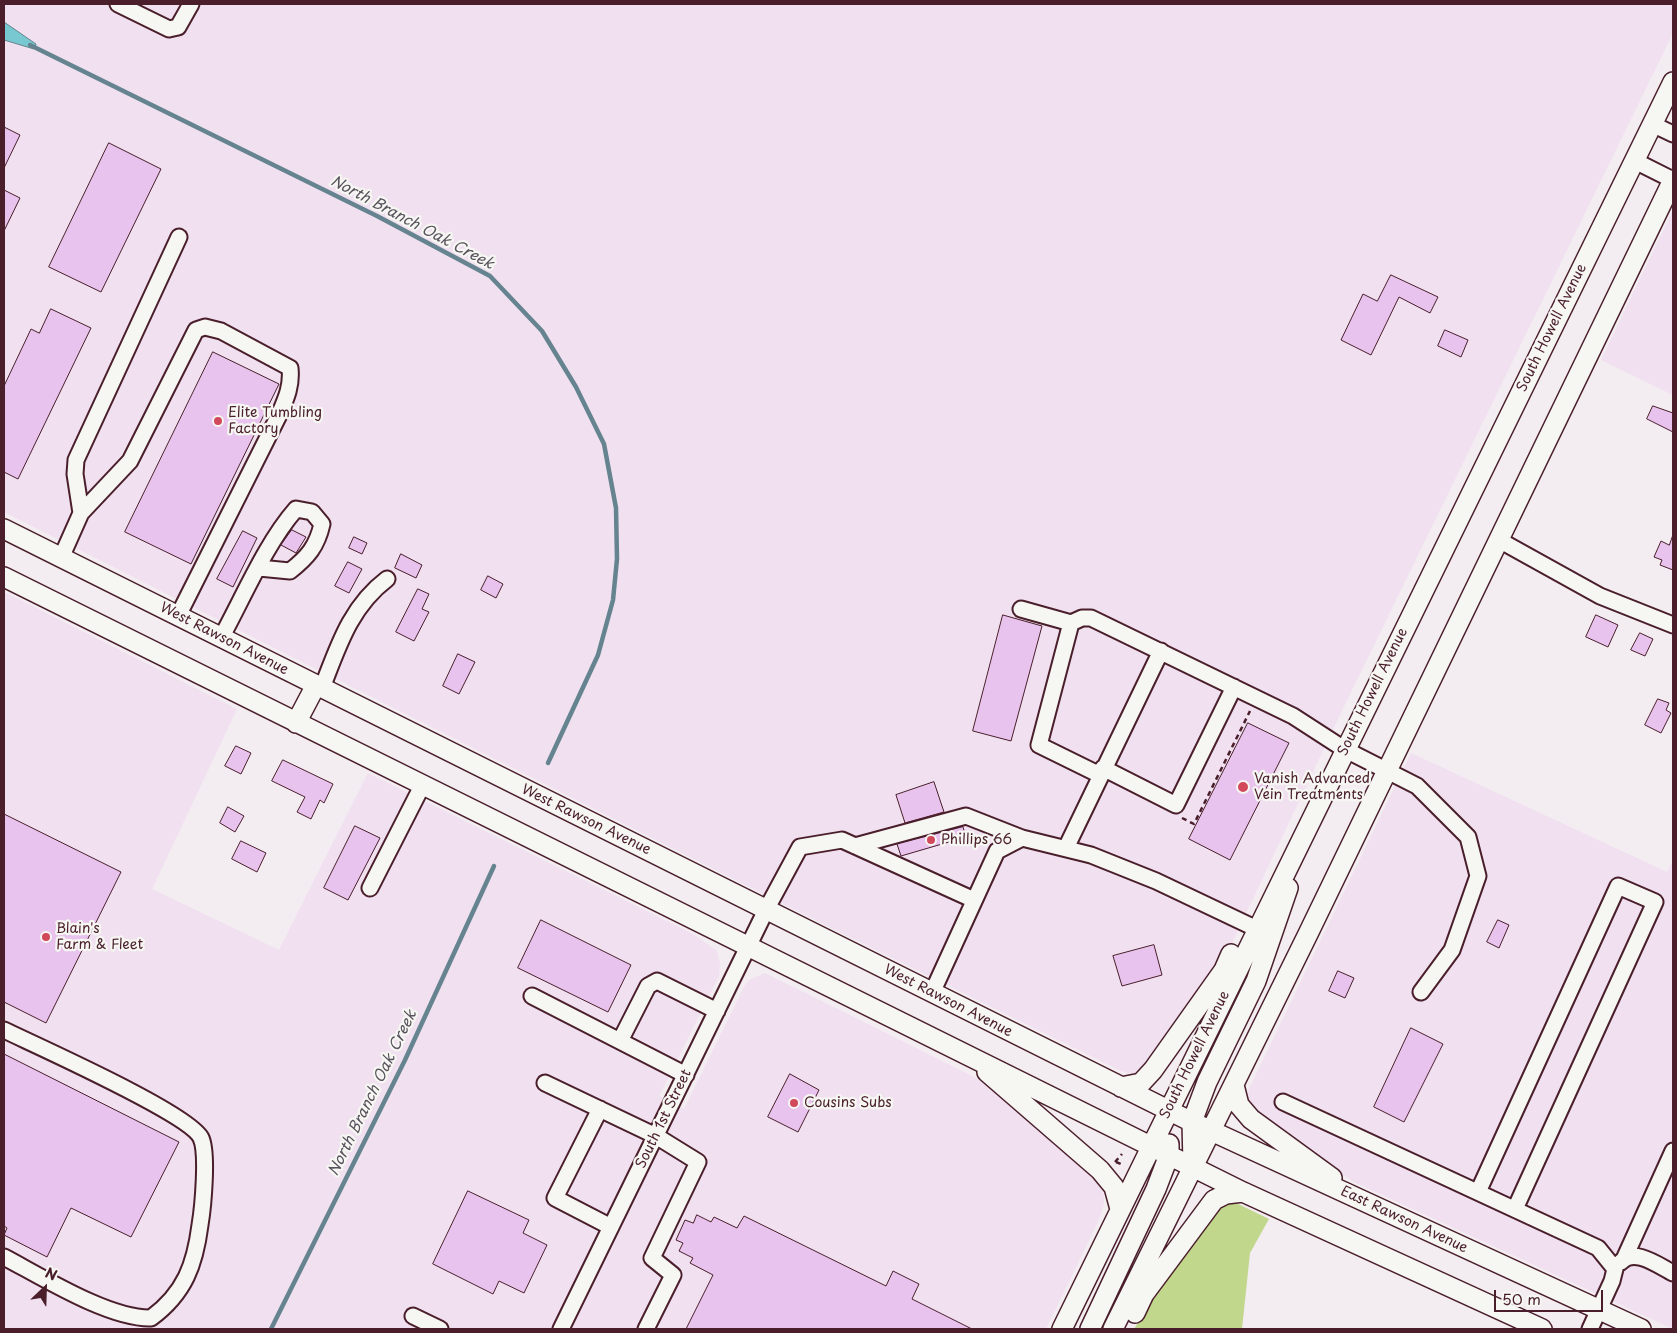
<!DOCTYPE html>
<html>
<head>
<meta charset="utf-8">
<style>
	body { margin:0 }
	#map { position:relative; width:1677px; height:1333px; overflow:hidden; background:#f3ecf1; font-family:"Playpen Sans",sans-serif }
	canvas { display:block }
	.frame { position:absolute; inset:0; border:5px solid #4a1f2b; pointer-events:none }
	.north { position:absolute; left:20px; top:1263px; width:50px; height:50px; -webkit-text-stroke:4px #f6f6f2; paint-order:stroke; rotate:24deg; font-size:14px; font-weight:700; line-height:20px; text-align:center; color:#4a1f2b }
	.north::after { content:''; display:block; margin:auto; width:18px; height:22px; background:#4a1f2b; clip-path:polygon(50% 0,100% 100%,50% 72%,0 100%) }
	.scale { position:absolute; left:1494px; top:1290px; width:109px; height:22px; box-sizing:border-box; border:2px solid #4a1f2b; border-top:0; padding-left:6px; font-size:15px; line-height:18px; white-space:nowrap; color:#4a1f2b; -webkit-text-stroke:4px #f6f6f2; paint-order:stroke }
</style>
</head>
<body>
<div id="map">
<canvas width="1677" height="1333"></canvas>
<div class="frame"></div>
<div class="north">N</div>
<div class="scale">50 m</div>
</div>
<script>
const context = document.querySelector('canvas').getContext('2d');
context.lineJoin = 'round';
function fill(path, color) { context.fillStyle = color; context.fill(path, 'evenodd'); }
function strokePath(path, color, width, dash) { context.strokeStyle = color; context.lineWidth = width; context.lineCap = dash ? 'butt' : 'round'; context.setLineDash(dash || []); context.stroke(path); }
function write(font, color, halo, rows, align = 'center') {
  context.font = font + ' "Playpen Sans",sans-serif'; context.lineWidth = 4.5; context.setLineDash([]); context.textBaseline = 'middle'; context.strokeStyle = halo; context.fillStyle = color; for (const [text, x, y, turn = 0] of rows) {
    context.save(); context.translate(x, y); context.rotate((+turn || 0) * Math.PI / 180); context.textAlign = isNaN(turn) ? turn : align; if (halo) context.strokeText(text, 0, 0); context.fillText(text, 0, 0); context.restore();
  }
}
fill(new Path2D(`
	M 4,4 L 1673,4 L 1673,33 L 1335,725 L 1224,960 L 1144,1071 L 1137,1076 L 1119,1070 L 799,912 L 4,512 Z
	M 1673,210 L 1673,395 L 1601,360 Z
	M 4,592 L 237,709 L 152,889 L 279,950 L 368,773 L 693,934 L 717,951 L 720,964 L 719,976 L 659,1096 L 684,1109 L 745,985 L 751,979 L 765,973 L 982,1081 L 1053,1140 L 1099,1182 L 1104,1195 L 1104,1204 L 1098,1222 L 1046,1329 L 4,1329 Z
	M 1411,753 L 1667,872 L 1673,860 L 1673,1329 L 1352,1181 L 1254,1113 L 1247,1101 L 1249,1089 Z`), '#f0e0f0');
fill(new Path2D(`
	M 1225,1202 L 1234,1202 L 1269,1219 L 1250,1253 L 1242,1329 L 1134,1329 L 1197,1231 Z`), '#c1d78c');
const water = new Path2D(`
	M 4,22 L 36,44 L 34,49 L 4,40 Z`);
fill(water, '#77c8d1');
strokePath(water, '#65848f', 1);
strokePath(new Path2D(`
	M 30,45 L 377,216 L 490,276 L 542,331 L 576,387 L 604,444 L 616,508 L 617,559 L 613,600 L 598,655 L 548,763
	M 271,1329 L 405,1060 L 494,866`), '#65848f', 4.5);
const building = new Path2D(`
	M 4,127 L 20,135 L 4,168 Z
	M 109,143 L 161,169 L 101,292 L 49,267 Z
	M 4,190 L 20,198 L 4,231 Z
	M 1391,275 L 1438,297 L 1430,313 L 1399,297 L 1371,355 L 1341,340 L 1363,294 L 1377,301 Z
	M 51,309 L 91,328 L 18,479 L 4,472 L 4,386 L 31,329 L 39,333 Z
	M 1445,330 L 1468,340 L 1461,357 L 1438,346 Z
	M 213,352 L 279,384 L 191,564 L 125,532 Z
	M 1653,406 L 1673,413 L 1673,432 L 1647,419 Z
	M 292,530 L 306,537 L 296,553 L 281,545 Z
	M 243,531 L 257,538 L 233,587 L 217,579 Z
	M 1673,535 L 1673,570 L 1660,565 L 1662,560 L 1654,557 L 1661,541 L 1669,545 Z
	M 354,537 L 367,543 L 362,554 L 349,548 Z
	M 401,554 L 422,565 L 416,578 L 395,568 Z
	M 348,562 L 362,569 L 349,593 L 335,586 Z
	M 488,576 L 503,584 L 496,598 L 481,590 Z
	M 418,589 L 429,594 L 422,609 L 429,612 L 414,641 L 396,632 Z
	M 1003,615 L 1042,626 L 1011,741 L 973,731 Z
	M 1596,615 L 1618,625 L 1608,647 L 1586,637 Z
	M 1640,633 L 1653,639 L 1645,656 L 1631,650 Z
	M 458,654 L 475,662 L 459,694 L 443,686 Z
	M 1658,699 L 1669,703 L 1666,710 L 1671,713 L 1661,733 L 1645,725 Z
	M 1248,723 L 1289,743 L 1230,860 L 1189,839 Z
	M 236,746 L 251,753 L 241,774 L 225,766 Z
	M 283,760 L 333,784 L 324,803 L 320,800 L 311,819 L 297,812 L 305,797 L 272,781 Z
	M 934,782 L 944,812 L 905,823 L 896,795 Z
	M 228,807 L 244,816 L 235,832 L 220,823 Z
	M 4,814 L 121,872 L 46,1023 L 4,1002 Z
	M 355,826 L 380,838 L 348,900 L 324,888 Z
	M 963,827 L 966,837 L 901,856 L 897,844 Z
	M 241,841 L 266,853 L 257,872 L 232,859 Z
	M 541,920 L 631,965 L 608,1012 L 518,968 Z
	M 1498,920 L 1509,925 L 1499,948 L 1487,942 Z
	M 1154,945 L 1162,975 L 1122,986 L 1113,956 Z
	M 1338,971 L 1354,978 L 1345,998 L 1329,991 Z
	M 1411,1028 L 1443,1044 L 1404,1122 L 1374,1107 Z
	M 4,1054 L 179,1142 L 131,1237 L 71,1208 L 47,1257 L 4,1235 L 7,1228 L 4,1226 Z
	M 790,1074 L 819,1090 L 798,1132 L 768,1117 Z
	M 468,1191 L 529,1220 L 523,1233 L 547,1245 L 524,1293 L 499,1281 L 493,1294 L 433,1264 Z
	M 697,1215 L 711,1222 L 714,1217 L 737,1228 L 744,1216 L 886,1286 L 893,1271 L 919,1284 L 912,1299 L 972,1329 L 686,1329 L 713,1275 L 690,1263 L 693,1258 L 679,1251 L 683,1243 L 676,1240 L 685,1220 L 693,1223 Z`);
fill(building, '#e8c3ed');
strokePath(building, '#4a1f2b', 1);
const minor = new Path2D(`
	M 118,4 L 169,29 L 178,27 L 191,4
	M 1652,124 L 1673,134
	M 1635,161 L 1673,180
	M 81,513 L 75,474 L 76,460 L 179,237
	M 1499,540 L 1600,596 L 1673,625
	M 61,558 L 81,513 L 130,461 L 196,330 L 205,327 L 221,331 L 290,368 C 292,386 286,399 279,415 L 178,616
	M 1021,609 L 1071,623
	M 221,638 C 243,598 266,543 296,509 L 312,512 L 322,524 C 317,546 308,557 290,571 L 259,568
	M 322,688 C 338,647 350,607 387,579
	M 1103,768 L 1176,805 L 1234,687
	M 1100,775 L 1039,745 L 1071,623 L 1082,618 L 1091,618 L 1293,716 L 1344,749 L 1417,786 L 1468,837 L 1478,876 L 1452,950 L 1421,992
	M 855,846 L 966,816 L 1022,838
	M 1066,848 L 1161,651
	M 370,888 L 422,786
	M 932,993 L 997,851 L 1022,838 L 1091,855 L 1156,881 L 1257,929
	M 532,996 L 686,1075
	M 4,1030 C 37,1046 190,1114 201,1138 C 208,1153 203,1207 200,1225 C 195,1264 185,1293 151,1318 C 109,1319 42,1277 4,1257
	M 620,1041 L 648,986 L 657,981 L 717,1011
	M 545,1083 L 656,1136 L 698,1162 L 652,1258 L 673,1275 L 646,1329
	M 1283,1102 L 1598,1248 L 1615,1269 L 1612,1281 L 1590,1329
	M 600,1109 L 555,1198 L 611,1227
	M 1478,1192 L 1618,886 L 1655,902 L 1515,1209
	M 1625,1257 L 1673,1151
	M 1621,1262 C 1634,1247 1659,1266 1673,1273
	M 413,1316 L 440,1329
	M 561,1329 L 766,910 L 800,847 L 842,840 L 974,900`);
const major = new Path2D(`
	M 4,529 L 1192,1122 L 1641,1329
	M 4,577 L 1243,1192 L 1542,1329
	M 296,723 L 316,685
	M 987,1072 L 1100,1170 L 1114,1187 L 1120,1209
	M 1234,1085 L 1239,1105 L 1251,1119 L 1332,1178
	M 1121,1087 L 1141,1083 L 1153,1070 L 1224,970 L 1231,954
	M 1193,1164 L 1192,1122 L 1207,1082 L 1256,981 L 1288,888
	M 1135,1313 L 1144,1294 L 1214,1200 L 1226,1194 L 1243,1192
	M 1062,1329 L 1673,82
	M 1090,1329 L 1156,1189 L 1169,1155 L 1169,1144
	M 1113,1329 L 1307,936 L 1673,180`);
strokePath(minor, '#4a1f2b', 19);
strokePath(major, '#4a1f2b', 22);
strokePath(new Path2D(`
	M 1182,818 L 1194,824 L 1250,711
	M 1115,1162 L 1122,1154
	M 1116,1162 L 1121,1164`), '#4a1f2b', 2.5, [5, 4]);
strokePath(minor, '#f6f6f2', 15);
strokePath(major, '#f6f6f2', 19);
for (const [x, y, r, color] of [
	[218,421,5,"#d1495b"],
	[1243,787,6,"#d1495b"],
	[931,840,5,"#d1495b"],
	[46,937,5,"#d1495b"],
	[794,1103,5,"#d1495b"]
]) { const dot = new Path2D(); dot.arc(x, y, r, 0, 2 * Math.PI); context.fillStyle = color; context.fill(dot); strokePath(dot, '#f6f6f2', 2); }
write('14px', '#4a1f2b', '#f6f6f2', [
	["South Howell Avenue",1552,328,-64],
	["West Rawson Avenue",224,639,27],
	["South Howell Avenue",1373,692,-64],
	["West Rawson Avenue",586,820,26],
	["West Rawson Avenue",948,1001,27],
	["South Howell Avenue",1195,1055,-64],
	["South 1st Street",664,1119,-64],
	["East Rawson Avenue",1404,1220,25]
]);
write('14px', '#4a1f2b', '#f6f6f2', [
	["Elite Tumbling",228,413],
	["Factory",228,429],
	["Vanish Advanced",1254,779],
	["Vein Treatments",1254,795],
	["Phillips 66",941,840],
	["Blain's",56,929],
	["Farm & Fleet",56,945],
	["Cousins Subs",804,1103]
], 'left');
write('italic 15px', '#58525d', '#f6f6f2', [
	["North Branch Oak Creek",412,223,28],
	["North Branch Oak Creek",373,1093,-64]
]);
</script>
</body>
</html>
